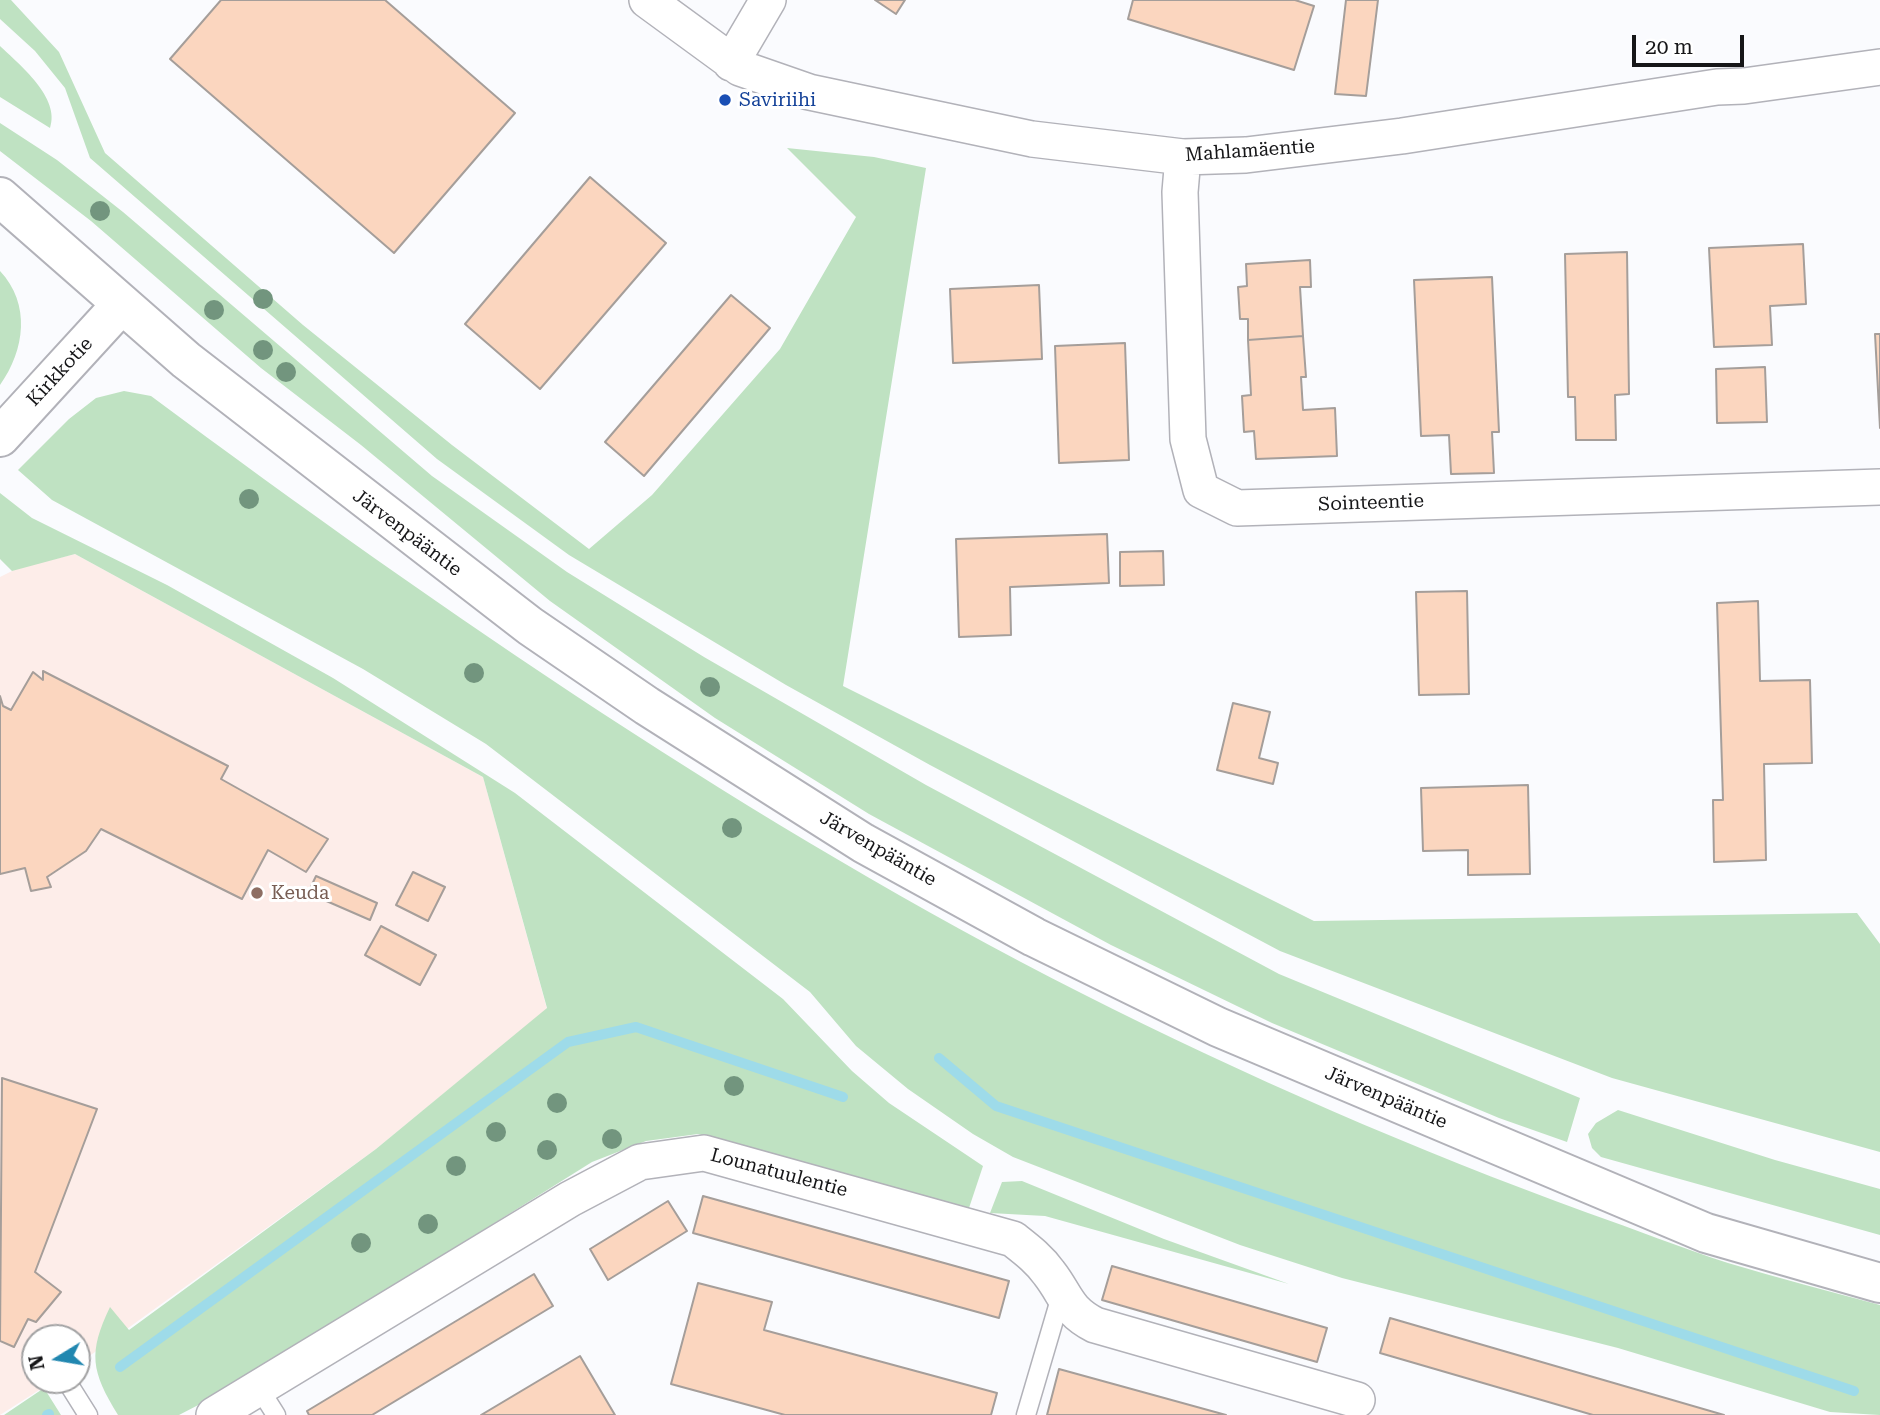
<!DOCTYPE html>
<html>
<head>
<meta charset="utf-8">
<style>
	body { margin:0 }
	#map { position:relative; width:1880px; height:1415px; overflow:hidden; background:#fafbfe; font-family:"Roboto Serif",serif }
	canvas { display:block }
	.north { position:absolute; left:21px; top:1324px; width:70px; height:70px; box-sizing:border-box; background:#fff; border:2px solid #a2a2a3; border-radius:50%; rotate:259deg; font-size:19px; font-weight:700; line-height:28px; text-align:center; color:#161618 }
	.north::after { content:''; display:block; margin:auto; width:24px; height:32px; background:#2187b0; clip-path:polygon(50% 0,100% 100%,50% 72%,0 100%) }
	.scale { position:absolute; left:1632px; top:35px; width:112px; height:32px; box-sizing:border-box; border:4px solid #161618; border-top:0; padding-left:9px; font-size:21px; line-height:24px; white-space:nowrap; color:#161618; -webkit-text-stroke:5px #fff; paint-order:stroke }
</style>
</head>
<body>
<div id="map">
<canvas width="1880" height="1415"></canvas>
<div class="north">N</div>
<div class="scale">20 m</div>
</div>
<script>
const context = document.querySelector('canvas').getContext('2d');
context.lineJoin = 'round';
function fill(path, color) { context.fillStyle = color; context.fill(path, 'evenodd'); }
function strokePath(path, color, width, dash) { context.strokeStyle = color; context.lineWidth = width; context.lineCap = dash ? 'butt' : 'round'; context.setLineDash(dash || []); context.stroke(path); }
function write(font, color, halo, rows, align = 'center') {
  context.font = font + ' "Roboto Serif",serif'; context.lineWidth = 6; context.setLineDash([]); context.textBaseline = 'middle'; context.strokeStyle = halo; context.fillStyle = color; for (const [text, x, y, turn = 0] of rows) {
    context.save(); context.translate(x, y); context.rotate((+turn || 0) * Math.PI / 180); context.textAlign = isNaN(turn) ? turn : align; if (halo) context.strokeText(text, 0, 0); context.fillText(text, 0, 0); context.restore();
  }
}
fill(new Path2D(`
	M 75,554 L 483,777 L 547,1009 L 376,1149 L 77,1365 L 77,1338 L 35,1338 L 35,1380 L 55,1380 L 0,1415 L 0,577 L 18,568 Z`), '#fdede9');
fill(new Path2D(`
	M 0,0 L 11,0 L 59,52 L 105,153 L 303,325 L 452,445 L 589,549 L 652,495 L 780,349 L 856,217 L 787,148 L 874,157 L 926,168 L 843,686 L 1314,921 L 1857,913 L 1880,944 L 1880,1152 L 1612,1078 L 1280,951 L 930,765 L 786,685 L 569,555 L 437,459 L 90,158 L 65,88 L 35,51 L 0,19 Z
	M 0,46 C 19,64 61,98 50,128 L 0,97 Z
	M 0,123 L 57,160 L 123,212 L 432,476 L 567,572 L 704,657 L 926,785 L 1279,974 L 1580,1098 L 1567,1142 L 1499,1118 L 1272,1023 L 1111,945 L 869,814 L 715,718 L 550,601 L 361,445 L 261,368 L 91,221 L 0,151 Z
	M 0,271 C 31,304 25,350 0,385 Z
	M 124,391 L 151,396 C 446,615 753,826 1081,993 C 1245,1076 1415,1150 1588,1213 C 1635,1229 1681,1248 1728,1263 C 1778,1278 1829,1291 1880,1305 L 1880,1415 L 1830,1412 L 1618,1348 L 1342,1278 L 1240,1245 L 1013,1157 L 973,1134 L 908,1089 L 856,1046 L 810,992 L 486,744 L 363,669 L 52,500 L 18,470 L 69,419 L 96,398 Z
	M 0,493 L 32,518 L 167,585 L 333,678 L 515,793 L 783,999 L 852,1071 L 889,1103 L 983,1166 L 969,1208 L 698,1134 L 646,1141 L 592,1162 L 231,1388 L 179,1415 L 118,1415 C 91,1371 88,1353 110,1307 L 129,1330 L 376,1149 L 547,1008 L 483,777 L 75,554 L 12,571 L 0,559 Z
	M 1618,1110 L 1775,1160 L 1880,1189 L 1880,1235 L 1601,1157 L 1592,1148 L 1588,1134 L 1596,1123 Z
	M 1022,1181 L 1164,1239 L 1289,1284 L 1045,1216 L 990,1213 L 1002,1182 Z
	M 44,1388 L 61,1415 L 4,1415 Z`), '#bfe2c2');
strokePath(new Path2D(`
	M 939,1058 L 996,1106 L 1854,1391
	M 120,1367 L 568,1042 L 636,1027 L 843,1097
	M 47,1415 L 49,1414`), '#9edbe9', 10);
const building = new Path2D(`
	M 221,0 L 385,0 L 515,113 L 394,253 L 170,59 Z
	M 875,0 L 905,0 L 896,14 Z
	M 1133,0 L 1295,0 L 1314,6 L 1294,70 L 1128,19 Z
	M 1346,0 L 1378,0 L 1366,96 L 1335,94 Z
	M 590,177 L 666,243 L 540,389 L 465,324 Z
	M 1803,244 L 1806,304 L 1770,306 L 1772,345 L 1714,347 L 1709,248 Z
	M 1627,252 L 1629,394 L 1615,395 L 1616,440 L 1576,440 L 1575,397 L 1568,397 L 1565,254 Z
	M 1310,260 L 1311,287 L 1300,287 L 1303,336 L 1248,340 L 1248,319 L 1240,319 L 1238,287 L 1247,286 L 1246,264 Z
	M 1492,277 L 1499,432 L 1492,432 L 1494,473 L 1451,474 L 1449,435 L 1421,436 L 1414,280 Z
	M 1039,285 L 1042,359 L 953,363 L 950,289 Z
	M 731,295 L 770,328 L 644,476 L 605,442 Z
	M 1875,334 L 1880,334 L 1880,428 Z
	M 1303,336 L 1306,377 L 1301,377 L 1303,410 L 1335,408 L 1337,456 L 1256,459 L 1254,431 L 1244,432 L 1242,396 L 1251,395 L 1248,340 Z
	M 1125,343 L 1129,460 L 1059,463 L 1055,346 Z
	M 1765,367 L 1767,422 L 1717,423 L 1716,369 Z
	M 1107,534 L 1109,583 L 1010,587 L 1011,635 L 959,637 L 956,539 Z
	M 1163,551 L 1164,585 L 1120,586 L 1120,552 Z
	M 1467,591 L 1469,694 L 1419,695 L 1416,592 Z
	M 1758,601 L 1760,681 L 1810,680 L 1812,763 L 1764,764 L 1766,860 L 1714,862 L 1713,800 L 1723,800 L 1717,603 Z
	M 43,671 L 228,766 L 221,779 L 328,839 L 306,872 L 268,850 L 242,899 L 101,829 L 86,851 L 47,877 L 51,887 L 31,891 L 25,868 L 0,874 L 0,696 L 3,706 L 11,710 L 33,672 L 43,680 Z
	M 1233,703 L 1270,712 L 1259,758 L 1278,763 L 1273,784 L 1217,770 Z
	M 1528,785 L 1530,874 L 1468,875 L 1468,850 L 1423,851 L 1421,788 Z
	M 413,872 L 445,887 L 428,921 L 396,905 Z
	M 316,876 L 377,903 L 370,920 L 308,893 Z
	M 381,926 L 436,955 L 420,985 L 365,955 Z
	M 2,1078 L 97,1109 L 35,1272 L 61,1292 L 36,1322 L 28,1319 L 14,1347 L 0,1341 Z
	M 703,1196 L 1009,1281 L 999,1318 L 693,1233 Z
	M 668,1201 L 687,1231 L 608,1280 L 590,1249 Z
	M 1112,1266 L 1327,1328 L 1317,1362 L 1102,1300 Z
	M 534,1274 L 553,1306 L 372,1415 L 309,1415 L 307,1411 Z
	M 698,1283 L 772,1302 L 764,1330 L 997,1393 L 991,1415 L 785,1415 L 671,1384 Z
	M 1390,1318 L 1724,1415 L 1593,1415 L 1380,1353 Z
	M 580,1356 L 615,1415 L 481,1415 Z
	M 1059,1369 L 1226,1415 L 1047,1415 Z`);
fill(building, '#fbd6bf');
strokePath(building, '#a59e9a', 2);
const lane = new Path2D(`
	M 66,1380 L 88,1415
	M 259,1388 L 276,1415
	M 1026,1415 L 1061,1296`);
const street = new Path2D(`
	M 647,0 L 740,68 L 809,92 L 1032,139 L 1183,157 L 1246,155 L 1402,136 L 1717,87 L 1744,86 L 1880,67
	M 731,63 L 768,0
	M 1183,157 L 1180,192 L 1188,439 L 1201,490 L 1237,508 L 1880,487
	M 214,1415 L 570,1199 L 640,1162 L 704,1153 L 1013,1239 C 1027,1250 1039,1259 1049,1273 C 1067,1296 1066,1310 1095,1325 L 1357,1400`);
const secondary = new Path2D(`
	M 0,197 L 186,360 L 530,626 L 647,706 L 863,843 L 1034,937 L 1218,1027 L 1706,1233 L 1880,1283
	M 0,437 L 120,306`);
strokePath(lane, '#b2b2b9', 21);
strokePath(street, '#b2b2b9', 38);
strokePath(secondary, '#b2b2b9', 42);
strokePath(lane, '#fff', 18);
strokePath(street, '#fff', 35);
strokePath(secondary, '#fff', 38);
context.fillStyle = '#72957e';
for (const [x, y] of [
	[100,211],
	[263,299],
	[214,310],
	[263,350],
	[286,372],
	[249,499],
	[474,673],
	[710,687],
	[732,828],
	[734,1086],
	[557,1103],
	[496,1132],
	[612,1139],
	[547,1150],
	[456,1166],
	[428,1224],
	[361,1243]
]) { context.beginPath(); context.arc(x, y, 10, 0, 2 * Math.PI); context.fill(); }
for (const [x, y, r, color] of [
	[725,100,7,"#1a4fb4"],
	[257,893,7,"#8d6e63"]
]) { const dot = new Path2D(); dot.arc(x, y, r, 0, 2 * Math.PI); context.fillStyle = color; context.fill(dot); strokePath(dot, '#fff', 2.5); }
write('19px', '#164399', '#fff', [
	["Saviriihi",739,100]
], 'left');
write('19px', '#161618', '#fff', [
	["Mahlamäentie",1250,151,-4],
	["Kirkkotie",60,372,-47],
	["Sointeentie",1371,503,-2],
	["Järvenpääntie",407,533,37],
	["Järvenpääntie",878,849,30],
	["Järvenpääntie",1386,1098,23],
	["Lounatuulentie",779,1173,15]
]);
write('19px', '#785e54', '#fff', [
	["Keuda",271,893]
], 'left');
</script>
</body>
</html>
